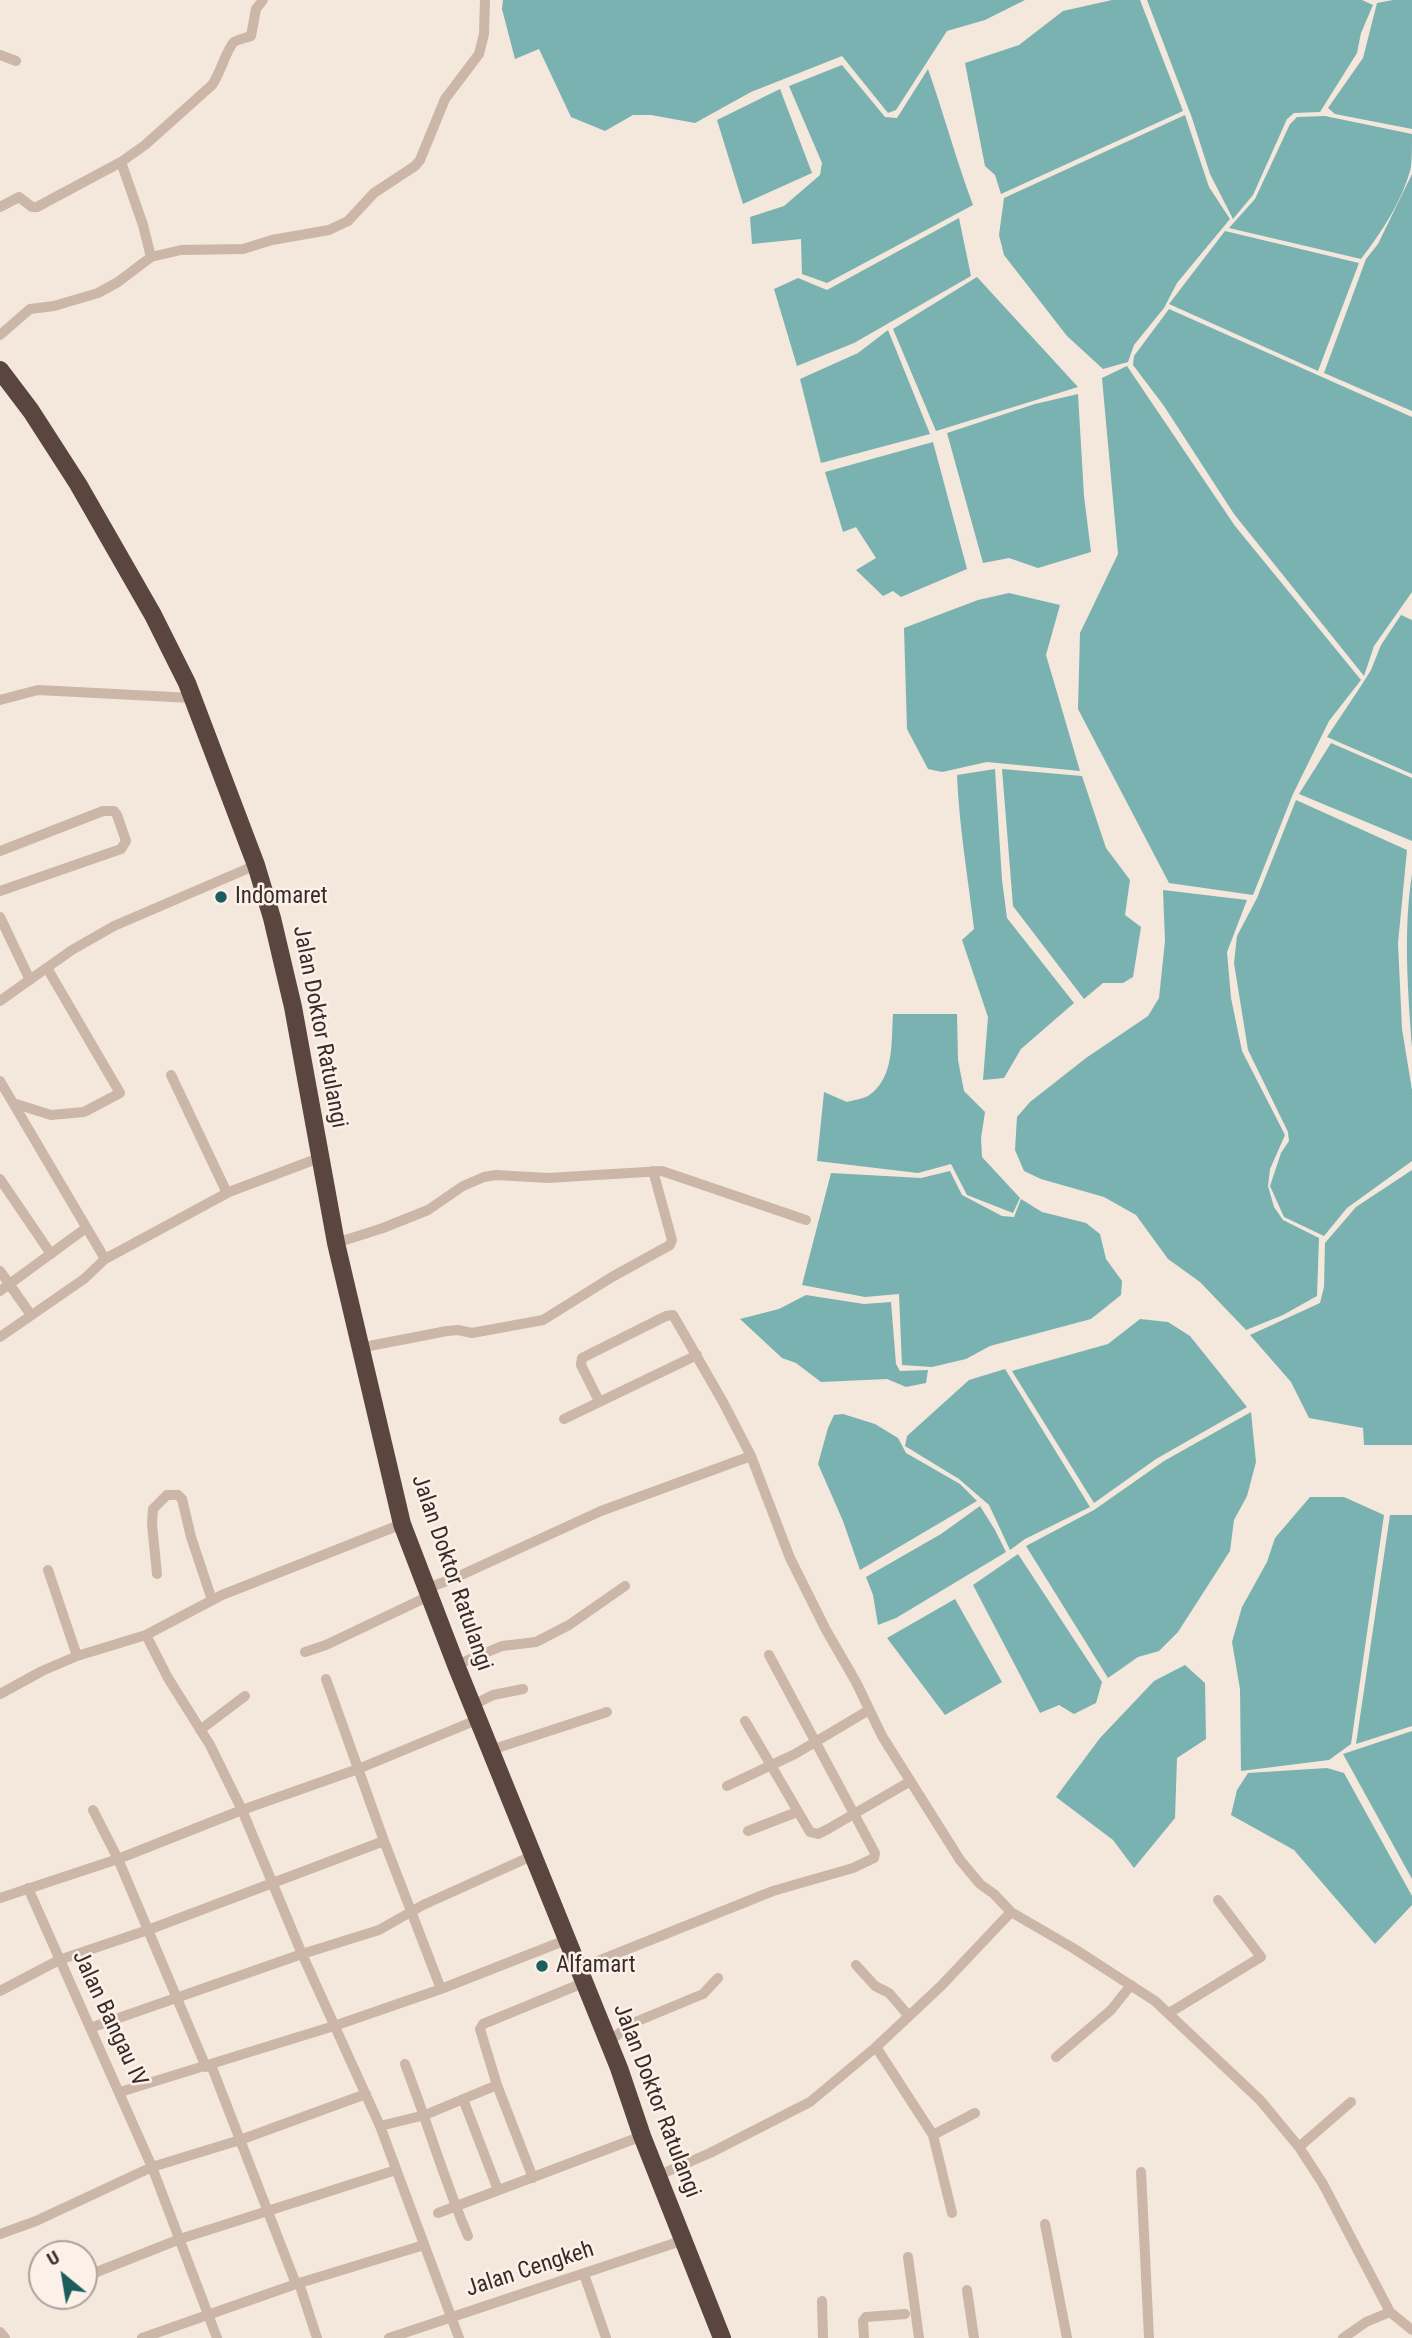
<!DOCTYPE html>
<html>
<head>
<meta charset="utf-8">
<style>
	body { margin:0 }
	#map { position:relative; width:1412px; height:2338px; overflow:hidden; background:#f4e7dc; font-family:"Roboto Condensed",sans-serif }
	canvas { display:block }
	.north { position:absolute; left:28px; top:2240px; width:70px; height:70px; box-sizing:border-box; background:#fbf1e9; border:2px solid #ada29c; border-radius:50%; rotate:330deg; font-size:19px; font-weight:700; line-height:28px; text-align:center; color:#392c28 }
	.north::after { content:''; display:block; margin:auto; width:24px; height:32px; background:#1b5d5d; clip-path:polygon(50% 0,100% 100%,50% 72%,0 100%) }
</style>
</head>
<body>
<div id="map">
<canvas width="1412" height="2338"></canvas>
<div class="north">U</div>
</div>
<script>
const context = document.querySelector('canvas').getContext('2d');
context.lineJoin = 'round';
function fill(path, color) { context.fillStyle = color; context.fill(path, 'evenodd'); }
function strokePath(path, color, width, dash) { context.strokeStyle = color; context.lineWidth = width; context.lineCap = dash ? 'butt' : 'round'; context.setLineDash(dash || []); context.stroke(path); }
function write(font, color, halo, rows, align = 'center') {
  context.font = font + ' "Roboto Condensed",sans-serif'; context.lineWidth = 5; context.setLineDash([]); context.textBaseline = 'middle'; context.strokeStyle = halo; context.fillStyle = color; for (const [text, x, y, turn = 0] of rows) {
    context.save(); context.translate(x, y); context.rotate((+turn || 0) * Math.PI / 180); context.textAlign = isNaN(turn) ? turn : align; if (halo) context.strokeText(text, 0, 0); context.fillText(text, 0, 0); context.restore();
  }
}
fill(new Path2D(`
	M 503,0 L 1025,0 L 985,20 L 947,31 L 896,110 L 888,113 L 842,56 L 751,92 L 695,123 L 651,115 L 633,115 L 605,131 L 571,117 L 539,49 L 515,59 L 502,9 Z
	M 1112,0 L 1140,0 L 1183,111 L 1001,194 L 995,175 L 985,166 L 965,63 L 1019,45 L 1063,11 Z
	M 1147,0 L 1362,0 L 1373,5 L 1361,33 L 1357,53 L 1320,112 L 1294,113 L 1287,119 L 1253,195 L 1233,219 L 1210,174 L 1192,118 Z
	M 1393,0 L 1412,0 L 1412,129 L 1335,114 L 1328,108 L 1363,58 L 1377,3 Z
	M 842,65 L 885,117 L 897,118 L 928,69 C 944,114 956,160 973,205 L 827,283 L 802,274 L 801,239 L 752,244 L 750,217 L 784,206 L 820,175 L 822,163 L 789,86 Z
	M 780,89 L 812,173 L 743,204 L 717,120 Z
	M 1185,115 L 1209,187 L 1230,219 L 1177,283 L 1164,308 L 1134,345 L 1128,362 L 1103,369 L 1067,336 L 1004,255 L 999,235 L 1004,198 Z
	M 1325,116 L 1412,134 C 1412,144 1412,157 1411,167 C 1403,200 1381,233 1361,259 L 1229,228 L 1255,199 L 1290,124 L 1297,117 Z
	M 1412,174 L 1412,411 L 1324,373 L 1366,259 L 1378,244 Z
	M 959,218 L 971,276 L 854,343 L 797,366 L 774,289 L 798,278 L 827,290 Z
	M 1225,231 L 1359,263 L 1318,371 L 1169,304 Z
	M 977,277 L 1078,387 L 936,431 L 893,329 Z
	M 1169,309 L 1412,417 L 1412,592 L 1374,646 L 1364,676 L 1234,514 L 1164,406 L 1133,365 L 1134,356 Z
	M 888,330 L 930,434 L 821,463 L 800,379 L 858,353 Z
	M 1127,366 L 1235,526 L 1361,680 L 1329,721 L 1293,794 L 1253,895 L 1169,883 L 1078,709 L 1080,633 L 1118,554 L 1102,378 Z
	M 1078,394 L 1084,496 L 1091,552 L 1038,568 L 1009,558 L 983,563 L 947,433 L 1035,404 Z
	M 933,442 L 967,569 L 901,597 L 893,591 L 883,596 L 856,570 L 876,558 L 856,527 L 843,532 L 825,472 Z
	M 1009,593 L 1060,605 L 1046,655 L 1080,771 L 987,762 L 942,772 L 928,769 L 907,729 L 904,628 L 978,600 Z
	M 1401,615 L 1412,620 L 1412,774 L 1327,737 L 1359,689 L 1371,670 L 1381,645 Z
	M 1331,743 L 1412,778 L 1412,841 L 1299,794 Z
	M 995,769 L 1002,880 L 1007,918 L 1074,1003 L 1021,1049 L 1004,1078 L 983,1080 L 988,1017 L 962,940 L 974,929 C 968,877 959,826 957,775 Z
	M 1002,769 L 1082,776 L 1106,848 L 1130,880 L 1125,915 L 1141,927 L 1133,977 L 1123,983 L 1103,983 L 1084,999 L 1013,906 Z
	M 1296,800 L 1407,850 L 1398,943 L 1402,1029 L 1412,1090 L 1412,1161 L 1347,1208 L 1324,1236 L 1284,1217 L 1270,1186 L 1281,1153 L 1289,1141 L 1288,1132 L 1248,1050 L 1234,963 L 1237,936 L 1257,898 Z
	M 1412,874 L 1412,1048 C 1408,990 1403,932 1412,874 Z
	M 1163,890 L 1247,900 L 1227,952 L 1231,998 L 1242,1051 L 1285,1135 L 1270,1169 L 1268,1186 L 1274,1207 L 1283,1220 L 1319,1238 L 1317,1296 L 1283,1315 L 1246,1330 L 1200,1282 L 1168,1259 L 1136,1215 L 1104,1197 L 1041,1179 L 1024,1171 L 1015,1150 L 1017,1117 L 1030,1102 L 1086,1058 L 1148,1016 L 1159,998 L 1165,941 Z
	M 893,1014 L 957,1014 L 958,1060 L 964,1091 L 985,1112 L 981,1138 L 982,1157 L 1020,1198 L 1013,1213 L 967,1195 L 951,1164 L 918,1173 L 817,1161 L 824,1092 L 847,1102 C 853,1100 862,1099 868,1096 C 895,1078 891,1042 893,1014 Z
	M 1412,1170 L 1412,1445 L 1364,1445 L 1363,1428 L 1309,1418 L 1291,1382 L 1250,1335 L 1320,1303 L 1324,1287 L 1325,1243 L 1356,1207 Z
	M 950,1171 L 962,1195 L 1002,1216 L 1014,1217 L 1021,1199 L 1042,1212 L 1086,1223 L 1100,1234 L 1106,1259 L 1122,1281 L 1121,1295 L 1091,1319 L 990,1346 L 966,1359 L 932,1367 L 902,1365 L 899,1294 L 865,1297 L 802,1285 L 831,1173 L 921,1178 Z
	M 806,1295 L 864,1304 L 891,1302 L 896,1364 L 900,1371 L 928,1370 L 926,1383 L 906,1387 L 887,1379 L 821,1382 L 796,1363 L 782,1358 L 740,1319 L 779,1309 Z
	M 1140,1319 L 1168,1322 L 1190,1336 L 1247,1407 L 1156,1459 L 1094,1503 L 1012,1371 L 1108,1344 Z
	M 1005,1369 L 1090,1507 L 1025,1539 L 1010,1550 L 989,1505 L 959,1479 L 905,1446 L 907,1436 L 969,1380 Z
	M 1251,1412 L 1256,1462 L 1247,1496 L 1234,1520 L 1230,1551 L 1178,1632 L 1159,1651 L 1138,1657 L 1108,1678 L 1026,1546 L 1094,1510 L 1164,1461 Z
	M 843,1414 L 875,1424 L 898,1438 L 906,1453 L 960,1484 L 977,1501 L 860,1570 L 843,1521 L 818,1464 L 828,1428 L 834,1415 Z
	M 1310,1497 L 1344,1497 L 1384,1515 L 1351,1744 L 1329,1760 L 1241,1771 L 1240,1689 L 1232,1642 L 1242,1607 L 1267,1562 L 1275,1538 Z
	M 980,1506 L 995,1530 L 1006,1552 L 896,1618 L 878,1625 L 873,1595 L 866,1577 L 941,1534 Z
	M 1390,1515 L 1412,1515 L 1412,1726 L 1356,1744 Z
	M 1018,1554 L 1102,1682 L 1096,1703 L 1074,1714 L 1059,1705 L 1040,1713 L 973,1585 Z
	M 955,1599 L 1002,1682 L 945,1715 L 887,1638 Z
	M 1185,1665 L 1205,1683 L 1206,1739 L 1177,1758 L 1175,1818 L 1134,1868 L 1113,1840 L 1056,1797 L 1100,1738 L 1154,1681 Z
	M 1412,1731 L 1412,1879 L 1343,1754 Z
	M 1327,1768 L 1344,1773 L 1412,1896 L 1412,1905 L 1375,1944 L 1294,1850 L 1231,1815 L 1237,1790 L 1248,1773 Z`), '#79b2b1');
strokePath(new Path2D(`
	M 0,55 L 16,61
	M 0,207 L 19,197 L 32,207 L 37,207 L 121,162 L 145,145 L 212,85 C 220,74 227,48 234,42 C 238,39 246,38 251,36 L 256,9 L 263,0
	M 151,257 L 181,250 L 243,249 L 272,240 L 329,230 L 348,221 L 374,193 L 415,166 L 420,160 L 445,99 L 479,54 L 484,34 L 485,0
	M 0,335 L 30,309 L 54,306 L 98,293 L 118,282 L 151,257 L 143,225 L 121,162
	M 0,700 L 38,690 L 192,698
	M 0,851 L 103,811 L 114,811 L 117,815 L 126,841 L 121,849 L 0,891
	M 0,917 L 30,980
	M 0,1001 L 72,950 L 114,926 L 256,865
	M 171,1075 L 227,1193
	M 0,1081 L 105,1259 L 229,1192 L 319,1158
	M 13,1103 L 51,1115 L 84,1112 L 120,1093 L 47,968
	M 0,1179 L 51,1254
	M 336,1243 L 383,1228 L 428,1210 L 463,1186 L 484,1177 L 496,1175 L 548,1178 L 662,1171 L 806,1220
	M 0,1271 L 31,1315
	M 0,1291 L 86,1228
	M 0,1337 L 84,1279 L 105,1259
	M 359,1348 L 447,1331 L 458,1330 L 472,1333 L 543,1320 L 612,1277 L 670,1245 L 672,1240 L 653,1171
	M 599,1401 L 581,1365 L 582,1358 L 666,1316 L 673,1315 L 723,1402 L 751,1456
	M 564,1419 L 697,1355
	M 48,1570 L 77,1656
	M 157,1574 L 152,1524 L 153,1509 L 167,1495 L 178,1495 L 182,1499 L 191,1537 L 212,1600
	M 426,1589 L 459,1576 L 601,1511 L 751,1456 L 790,1558 L 826,1630 L 856,1682 L 882,1736 L 960,1860 L 980,1884 L 994,1894 L 1011,1912 L 941,1986 L 876,2047 L 810,2102 L 710,2153 L 657,2176
	M 146,1635 L 168,1678 L 210,1745 L 242,1810 L 302,1954 L 380,2126 L 459,2338
	M 305,1652 L 326,1645 L 429,1596
	M 456,1665 L 502,1646 L 536,1642 L 569,1625 L 625,1586
	M 326,1679 L 384,1841 L 441,1989
	M 0,1694 L 42,1671 L 77,1656 L 146,1635 L 222,1595 L 402,1524
	M 473,1705 L 493,1695 L 523,1689
	M 745,1721 L 810,1832 L 818,1834 L 828,1829 L 909,1782
	M 200,1730 L 245,1696
	M 491,1750 L 607,1712
	M 727,1786 L 795,1754 L 869,1710
	M 93,1810 L 118,1859 L 206,2067
	M 748,1831 L 797,1812
	M 28,1888 L 152,2167 L 217,2338
	M 0,1898 L 118,1859 L 242,1810 L 358,1769 L 479,1719
	M 1011,1912 L 1073,1948 L 1155,2001 L 1260,2100 L 1299,2147 L 1323,2184 L 1390,2312
	M 856,1965 L 875,1986 L 889,1993 L 908,2015
	M 578,1969 L 773,1891 L 853,1868 L 874,1858 L 875,1853 L 769,1655
	M 0,1991 L 59,1960 L 148,1930 L 384,1841
	M 1169,2013 L 1261,1957 L 1218,1900
	M 90,2028 L 302,1954 L 379,1930 L 423,1905 L 534,1855
	M 608,2042 L 633,2023 L 703,1994 L 718,1978
	M 876,2047 L 933,2135 L 952,2213
	M 1056,2057 L 1111,2010 L 1131,1985
	M 405,2064 C 427,2121 444,2180 468,2236
	M 211,2065 L 296,2284
	M 120,2092 L 334,2026 L 441,1989 L 566,1940
	M 463,2099 L 498,2190
	M 380,2126 L 425,2115 L 497,2085
	M 933,2135 L 975,2113
	M 1299,2147 L 1351,2102
	M 1141,2172 L 1149,2338
	M 533,2178 L 497,2085 L 480,2029 L 483,2024 L 583,1983
	M 438,2213 L 642,2136
	M 1045,2224 L 1067,2338
	M 0,2234 L 36,2221 L 152,2167 L 240,2140 L 366,2094
	M 908,2257 L 919,2338
	M 584,2274 L 606,2338
	M 84,2277 L 180,2239 L 396,2170
	M 299,2283 L 317,2338
	M 967,2290 L 974,2338
	M 822,2301 L 823,2338
	M 0,2332 L 5,2338
	M 142,2338 L 296,2284 L 424,2245
	M 389,2338 L 684,2240
	M 864,2338 L 863,2321 L 866,2317 L 905,2314
	M 1343,2338 L 1366,2322 L 1390,2312 L 1412,2330`), '#ccb6a7', 10);
strokePath(new Path2D(`
	M 0,370 L 31,411 L 78,484 L 153,615 L 187,683 L 256,865 L 272,918 L 293,1007 L 336,1243 L 402,1524 L 456,1665 L 619,2068 L 642,2136 L 722,2338`), '#5a453f', 18);
for (const [x, y, r, color] of [
	[221,897,7,"#1b5d5d"],
	[542,1966,7,"#1b5d5d"]
]) { const dot = new Path2D(); dot.arc(x, y, r, 0, 2 * Math.PI); context.fillStyle = color; context.fill(dot); strokePath(dot, '#fbf1e9', 2.5); }
write('23px', '#392c28', '#fbf1e9', [
	["Indomaret",235,897],
	["Alfamart",556,1966]
], 'left');
write('23px', '#392c28', '#fbf1e9', [
	["Jalan Doktor Ratulangi",319,1027,79],
	["Jalan Doktor Ratulangi",451,1573,71],
	["Jalan Bangau IV",109,2019,65],
	["Jalan Doktor Ratulangi",656,2101,69],
	["Jalan Cengkeh",530,2270,-18]
]);
</script>
</body>
</html>
